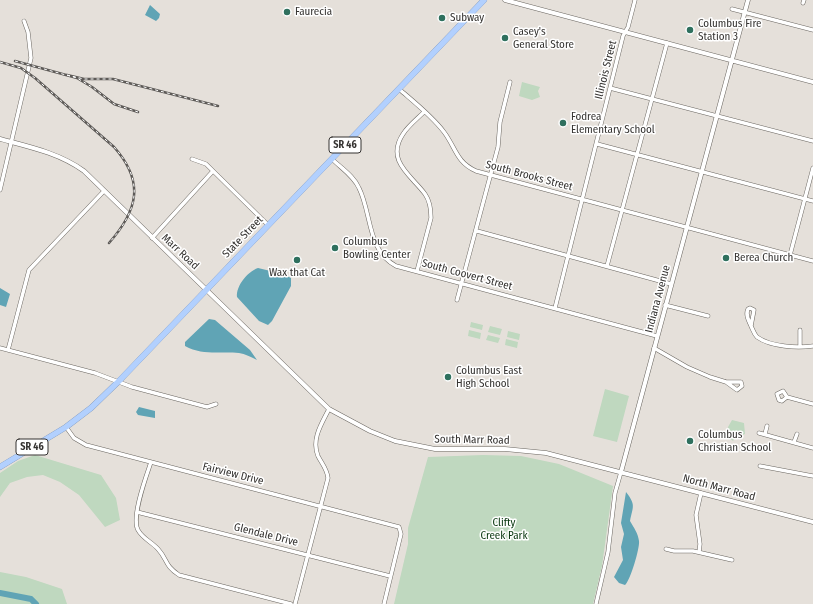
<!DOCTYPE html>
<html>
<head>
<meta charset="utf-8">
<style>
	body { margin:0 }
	canvas { display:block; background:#e5e0da }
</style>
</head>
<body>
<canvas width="813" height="604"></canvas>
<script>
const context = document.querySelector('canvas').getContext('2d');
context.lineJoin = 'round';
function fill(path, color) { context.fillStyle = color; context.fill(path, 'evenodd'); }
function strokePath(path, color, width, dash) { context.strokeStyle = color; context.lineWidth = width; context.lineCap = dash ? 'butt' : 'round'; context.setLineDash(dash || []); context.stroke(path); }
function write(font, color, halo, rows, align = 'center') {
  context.font = font + ' "Fira Sans Condensed",sans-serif'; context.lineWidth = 3; context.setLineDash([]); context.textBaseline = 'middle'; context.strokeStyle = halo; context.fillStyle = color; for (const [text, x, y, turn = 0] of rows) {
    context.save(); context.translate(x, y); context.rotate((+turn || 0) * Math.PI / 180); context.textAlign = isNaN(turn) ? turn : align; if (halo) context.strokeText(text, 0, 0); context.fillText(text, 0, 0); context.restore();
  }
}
fill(new Path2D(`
	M 522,82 L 540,87 L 538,91 L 540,97 L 532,100 L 519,96 Z
	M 471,322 L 483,325 L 482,330 L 470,327 Z
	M 490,326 L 502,329 L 500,335 L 488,332 Z
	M 469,330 L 481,333 L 480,339 L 468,336 Z
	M 508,331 L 520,334 L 519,340 L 507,337 Z
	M 488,335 L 500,338 L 498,343 L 486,340 Z
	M 506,339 L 518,342 L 517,348 L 505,345 Z
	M 605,389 L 629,396 L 617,442 L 593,436 Z
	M 732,420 L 744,423 L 745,434 L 735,438 L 733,441 L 728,436 L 728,427 Z
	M 35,455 L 101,475 L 116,498 L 120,520 L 105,527 L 79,495 L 60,482 L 43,475 L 27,477 L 10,483 L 0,497 L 0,473 L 18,461 Z
	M 483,455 L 521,456 L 559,464 L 613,486 L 602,566 L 593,604 L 394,604 L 408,544 L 408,528 L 428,457 Z
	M 0,572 L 26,577 L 62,589 L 67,604 L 0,604 Z`), '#bfd8bf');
fill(new Path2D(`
	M 150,5 L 160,14 L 159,18 L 156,21 L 145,15 Z
	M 258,268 L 283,274 L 291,278 L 291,286 L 272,321 L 268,325 L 259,321 L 237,297 C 236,286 247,272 258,268 Z
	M 0,288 L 10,294 L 6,307 L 0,305 Z
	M 209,319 L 215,320 L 250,350 L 257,360 C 251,357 245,354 239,353 C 220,351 203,356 185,346 L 185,342 Z
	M 139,407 L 155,411 L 155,418 L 138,415 L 136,412 Z
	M 626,492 C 636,505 633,506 630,521 C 634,528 638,533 639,541 C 640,548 630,581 625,585 L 619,583 L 614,577 L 623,560 L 621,547 L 624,534 L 621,523 Z`), '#60a4b5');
strokePath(new Path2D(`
	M 0,593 L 31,599 L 36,604`), '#60a4b5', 6);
const minor = new Path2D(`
	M 803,3 L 804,0
	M 732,9 L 813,30
	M 610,88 L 813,141
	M 399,89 C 414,102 432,116 444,132 C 456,148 456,162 476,171 L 813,261
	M 597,144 L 813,201
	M 192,159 L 206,164 L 268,225
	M 332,159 C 341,168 354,176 359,188 C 372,214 367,251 396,266 L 657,336
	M 0,190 L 31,58 L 28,32 L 24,21
	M 477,231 L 671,284
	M 152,238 L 213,171
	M 790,255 L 813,168
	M 607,266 L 667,43
	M 417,271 L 431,218 C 431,209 430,201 425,194 C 412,176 385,161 403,134 C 408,126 417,119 424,112
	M 457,300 L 498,147 L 500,122 L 510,82
	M 665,305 L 708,316
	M 555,308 L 623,36 L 628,27 L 635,0
	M 751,326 L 754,310 L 750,308 L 748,309 C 745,315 749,321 751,326 C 753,330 754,334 757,337 C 771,347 797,348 813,346
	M 800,330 L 800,347
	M 0,348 L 95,373 L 132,387 L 207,407 L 216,404
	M 654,348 L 687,367 L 710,377 L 726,382 L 741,382 L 742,386 L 737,390 L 726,382
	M 8,350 L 29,270 L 104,191
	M 787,397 L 782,401 L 779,400 L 777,394 L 783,391 L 787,397 L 813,404
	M 66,427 L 74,438 L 86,445 L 399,527 L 401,534 L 384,604
	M 759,433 L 813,448
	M 765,434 L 767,426
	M 794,442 L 797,434
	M 151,462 C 146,477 131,517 138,530 C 143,539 152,542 158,549 C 168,560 164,565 179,575 L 291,604
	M 760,466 L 813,476
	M 137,512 L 390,576
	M 666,549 L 674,551 L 693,551 L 732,560
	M 699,552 L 700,544 L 696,515 L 701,493
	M 295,604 L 328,478 C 327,469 322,464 318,456 C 311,439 322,423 329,409
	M 596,604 L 608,552 L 615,493 L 621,472`);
const tertiary = new Path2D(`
	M 505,0 L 813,82
	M 0,139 C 30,147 59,153 84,171 L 329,409 L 370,431 L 395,441 L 435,449 L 505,449 L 546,453 L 813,522
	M 621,472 L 748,0`);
const trunk = new Path2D(`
	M 0,467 L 66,427 L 91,408 L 119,381 L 484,0`);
strokePath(minor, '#6a6660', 4.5);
strokePath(tertiary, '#6a6660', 5);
strokePath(trunk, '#7a92b6', 6);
strokePath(minor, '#fff', 3.5);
strokePath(tertiary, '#fff', 4);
strokePath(trunk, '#b2d0fe', 5.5);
const rail = new Path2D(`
	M 15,61 L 77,78 L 92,87 L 114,104 L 138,112
	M 0,62 L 21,68 L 35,78 L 114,147 C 145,182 138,210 109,243
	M 67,75 L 84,79 L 113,79 L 218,106`);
strokePath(rail, '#5d5a57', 2.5);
strokePath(rail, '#fff', 1, [3]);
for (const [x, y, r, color] of [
	[287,12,4,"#2f705e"],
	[442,18,4,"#2f705e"],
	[690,30,4,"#2f705e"],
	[505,38,4,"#2f705e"],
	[563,123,4,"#2f705e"],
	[335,248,4,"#2f705e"],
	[726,258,4,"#2f705e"],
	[297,260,4,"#2f705e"],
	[448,377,4,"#2f705e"],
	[690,441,4,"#2f705e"]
]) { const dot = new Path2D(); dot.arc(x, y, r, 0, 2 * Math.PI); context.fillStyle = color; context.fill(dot); strokePath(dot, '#fff', 1.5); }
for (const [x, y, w] of [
	[345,145,32],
	[32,447,32]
]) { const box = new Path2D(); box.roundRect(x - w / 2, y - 8, w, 16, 3); context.fillStyle = '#fff'; context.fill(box); strokePath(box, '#353331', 1); }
write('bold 10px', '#353331', null, [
	["SR 46",345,145],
	["SR 46",32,447]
]);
write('11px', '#353331', '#fff', [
	["Faurecia",295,12],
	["Subway",450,18],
	["Columbus Fire",698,24],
	["Station 3",698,37],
	["Casey's",513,32],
	["General Store",513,45],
	["Fodrea",571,117],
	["Elementary School",571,130],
	["Columbus",343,242],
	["Bowling Center",343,255],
	["Berea Church",734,258],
	["Wax that Cat",297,273,"center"],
	["Columbus East",456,371],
	["High School",456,384],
	["Columbus",698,435],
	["Christian School",698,448]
], 'left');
write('11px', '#353331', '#fff', [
	["Illinois Street",606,70,-76],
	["South Brooks Street",529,176,15],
	["State Street",243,237,-46],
	["Marr Road",180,252,43],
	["South Coovert Street",467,275,15],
	["Indiana Avenue",658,299,-75],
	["South Marr Road",472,440,1],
	["Fairview Drive",233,474,14],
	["North Marr Road",719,488,15],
	["Glendale Drive",266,535,14]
]);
write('11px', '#07360e', '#fff', [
	["Clifty",504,523],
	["Creek Park",504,536]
]);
</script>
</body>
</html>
